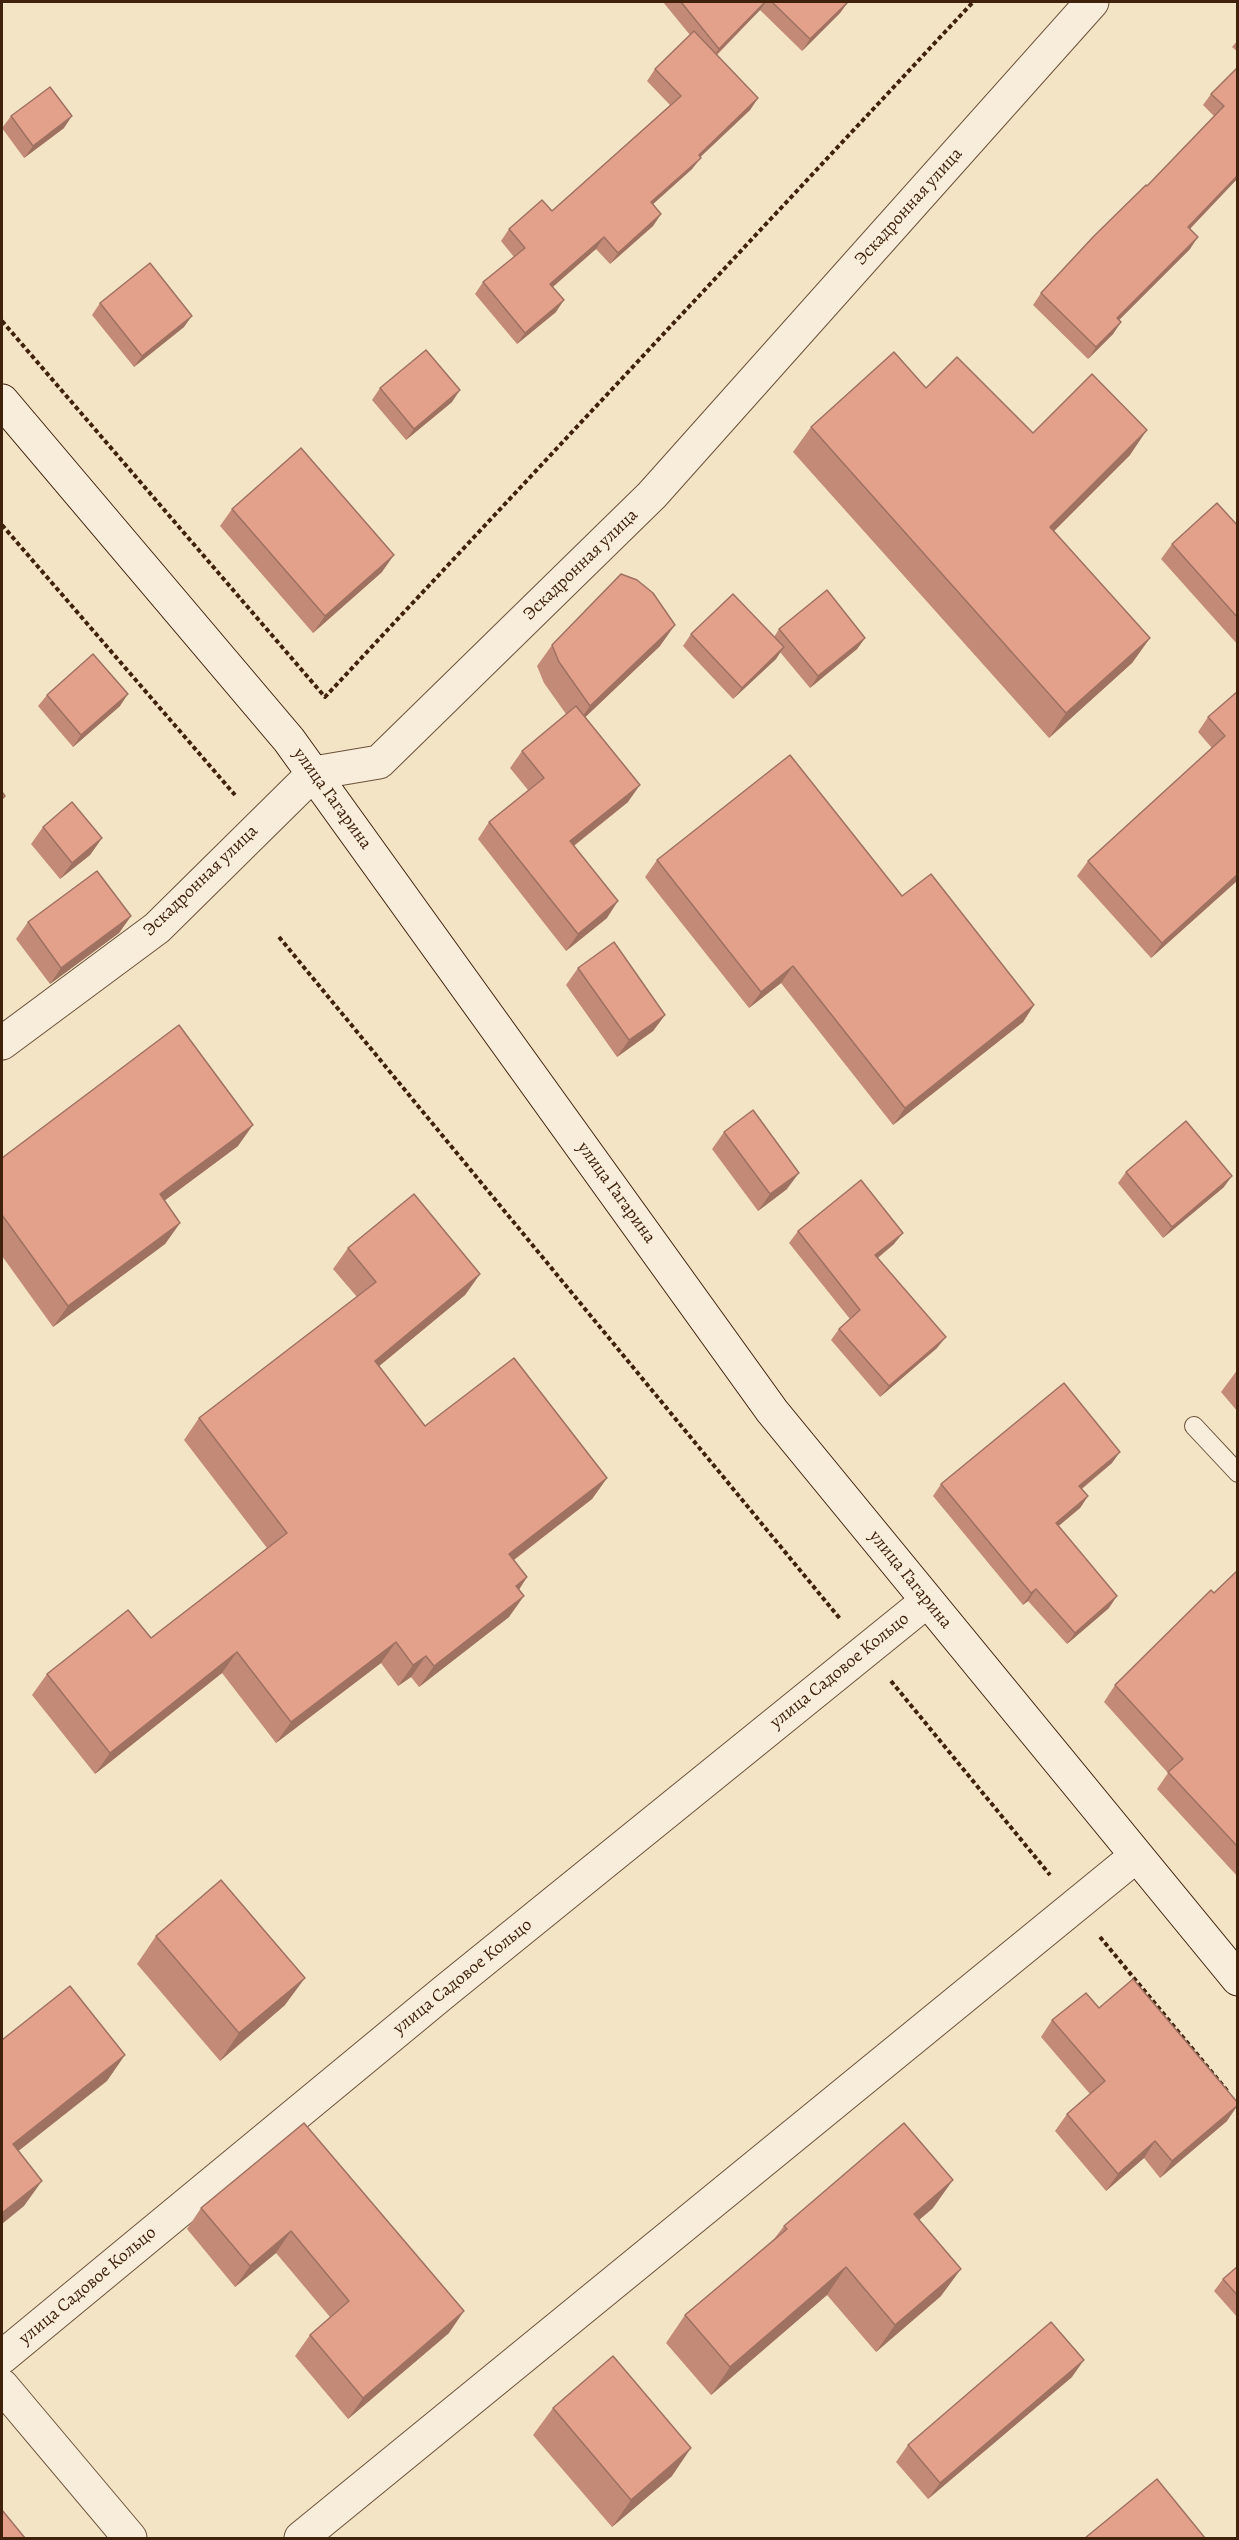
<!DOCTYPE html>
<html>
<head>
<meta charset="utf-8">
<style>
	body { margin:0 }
	#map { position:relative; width:1239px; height:2540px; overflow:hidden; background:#f3e4c6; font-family:Alegreya,serif }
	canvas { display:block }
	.frame { position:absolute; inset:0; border:3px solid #3f210c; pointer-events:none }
</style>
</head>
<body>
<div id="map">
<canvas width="1239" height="2540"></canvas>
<div class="frame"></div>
</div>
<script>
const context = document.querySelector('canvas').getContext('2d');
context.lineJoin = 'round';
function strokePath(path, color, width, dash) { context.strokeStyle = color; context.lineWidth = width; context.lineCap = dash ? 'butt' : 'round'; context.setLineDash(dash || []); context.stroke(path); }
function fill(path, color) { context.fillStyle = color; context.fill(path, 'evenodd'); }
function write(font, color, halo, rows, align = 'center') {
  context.font = font + ' Alegreya,serif'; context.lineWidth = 6; context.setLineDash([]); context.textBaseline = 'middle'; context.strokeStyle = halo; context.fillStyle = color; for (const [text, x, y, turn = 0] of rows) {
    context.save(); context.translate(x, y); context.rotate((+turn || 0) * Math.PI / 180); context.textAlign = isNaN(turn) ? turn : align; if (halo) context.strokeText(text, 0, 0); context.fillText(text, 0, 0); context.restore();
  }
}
const lane = new Path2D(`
	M 1194,1426 L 1238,1473`);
const street = new Path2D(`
	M 2,1043 L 157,928 L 314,773 L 379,762 L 652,495 L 1092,2
	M 2,2357 L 444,1992 L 927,1601
	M 2,2386 L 130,2538
	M 301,2538 L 1136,1856`);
const secondary = new Path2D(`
	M 2,401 L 289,740 L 772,1411 L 1238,1979`);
strokePath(lane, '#6c523a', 20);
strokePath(street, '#6c523a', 35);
strokePath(secondary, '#3f210c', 35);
strokePath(new Path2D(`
	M 2,321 L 325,697 L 973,2
	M 2,525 L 235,795
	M 279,937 L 841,1620
	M 891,1681 L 1050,1875
	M 1100,1937 L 1229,2093`), '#3f210c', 4, [4.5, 3]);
strokePath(lane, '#f7edda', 18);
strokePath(street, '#f7edda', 33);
strokePath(secondary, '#f7edda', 33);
fill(new Path2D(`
	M 663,2 L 848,2 L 840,13 L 802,51 L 760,10 L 717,55 L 758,98 L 750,110 L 700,157 L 692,169 L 653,204 L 661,214 L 653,226 L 610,264 L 596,249 L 553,287 L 556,312 L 517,344 L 475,294 L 483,282 L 514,257 L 501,241 L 509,229 L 552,211 L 670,105 L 647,81 L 655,69 L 690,35 Z
	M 1238,40 L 1238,52 L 1232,47 Z
	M 1238,67 L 1238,178 L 1190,229 L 1190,249 L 1119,320 L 1121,322 L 1113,334 L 1088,359 L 1033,305 L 1041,293 L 1147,186 L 1214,116 L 1203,105 L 1211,94 Z
	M 11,116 L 64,128 L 24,158 L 2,128 Z
	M 100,303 L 184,327 L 134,367 L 92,315 Z
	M 380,388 L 452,402 L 406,440 L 372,400 Z
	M 926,388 L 1033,433 L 1130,455 L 1054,531 L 1150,638 L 1132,663 L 1049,738 L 793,452 L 811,427 Z
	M 232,509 L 382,572 L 313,633 L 220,526 Z
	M 1238,526 L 1238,645 L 1161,559 L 1172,544 Z
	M 779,629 L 865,638 L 857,649 L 810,688 L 780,652 L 776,659 L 733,699 L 683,646 L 691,634 L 774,637 Z
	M 552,645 L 660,646 L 585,717 L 628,802 L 574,846 L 607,918 L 566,951 L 478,839 L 489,822 L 528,790 L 510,768 L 522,751 L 566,714 L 544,683 L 537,666 Z
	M 1238,691 L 1238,880 L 1151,958 L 1077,876 L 1088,861 L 1212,748 L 1198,732 L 1208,717 Z
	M 47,695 L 120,706 L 73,747 L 38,706 Z
	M 43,827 L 102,838 L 90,855 L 60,879 L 31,844 Z
	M 657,860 L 902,896 L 1034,1005 L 1023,1022 L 893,1125 L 781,983 L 749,1008 L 645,877 Z
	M 131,916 L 119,933 L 50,984 L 16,939 L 28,922 Z
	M 578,968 L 665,1015 L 653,1031 L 617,1057 L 566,985 Z
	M 724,1132 L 787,1189 L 758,1211 L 712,1149 Z
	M 238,1146 L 164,1201 L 180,1223 L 165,1244 L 53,1327 L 2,1256 L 2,1158 Z
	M 1126,1172 L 1224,1187 L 1163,1238 L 1118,1183 Z
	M 798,1231 L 894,1244 L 878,1258 L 937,1348 L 880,1397 L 831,1340 L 839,1329 L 850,1319 L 789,1243 Z
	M 348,1248 L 480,1274 L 465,1295 L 379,1366 L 425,1426 L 607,1478 L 592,1499 L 514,1560 L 527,1577 L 519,1590 L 509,1617 L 419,1687 L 411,1677 L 398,1686 L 381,1663 L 276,1743 L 222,1673 L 95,1774 L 32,1695 L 47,1674 L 151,1638 L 267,1548 L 184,1440 L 199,1418 L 357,1297 L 333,1269 Z
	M 1238,1369 L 1238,1412 L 1221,1392 Z
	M 1112,1463 L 1082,1489 L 1088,1496 L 1080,1508 L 1058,1526 L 1109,1608 L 1067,1644 L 1028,1601 L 1023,1605 L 933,1496 L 941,1484 Z
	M 1238,1570 L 1238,1877 L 1157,1789 L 1168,1773 L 1104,1702 L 1115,1685 Z
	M 156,1936 L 285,2005 L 220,2061 L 137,1964 Z
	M 1099,2008 L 1227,2121 L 1160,2178 L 1144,2158 L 1106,2191 L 1055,2131 L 1067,2114 L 1090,2094 L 1041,2037 L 1052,2020 Z
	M 304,2123 L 449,2333 L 348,2419 L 295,2356 L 310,2335 L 330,2317 L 276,2253 L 235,2287 L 187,2229 L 201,2208 Z
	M 933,2208 L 919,2220 L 941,2296 L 876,2352 L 827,2295 L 711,2395 L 666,2343 L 685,2315 L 774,2239 L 784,2226 Z
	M 1238,2266 L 1238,2318 L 1214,2291 L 1223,2279 Z
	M 1072,2377 L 928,2499 L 896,2462 L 908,2445 Z
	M 553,2408 L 672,2476 L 612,2527 L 533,2435 Z`), '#c38a78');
fill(new Path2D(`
	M 765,2 L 766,2 L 760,10 L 710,61 L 719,49 Z
	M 848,2 L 840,13 L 802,51 L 810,39 Z
	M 758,98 L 750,110 L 692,165 L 701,158 L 692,169 L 642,214 L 651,202 Z
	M 72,116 L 64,128 L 24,158 L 33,146 Z
	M 1238,175 L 1238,178 L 1180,239 L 1188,227 Z
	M 661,214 L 653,226 L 610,264 L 618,253 Z
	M 604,237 L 596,249 L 542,296 L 550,284 Z
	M 1198,237 L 1190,249 L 1109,330 L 1117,318 Z
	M 564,300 L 556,312 L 517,344 L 525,333 Z
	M 192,316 L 184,327 L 134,367 L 142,356 Z
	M 1121,322 L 1113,334 L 1088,359 L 1096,347 Z
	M 460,390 L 452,402 L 406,440 L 414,429 Z
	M 1147,430 L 1130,455 L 1033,552 L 1050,527 Z
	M 394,555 L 382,572 L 313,633 L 325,616 Z
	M 675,625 L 660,646 L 575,727 L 590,706 Z
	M 865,638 L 857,649 L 810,688 L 818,676 Z
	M 1150,638 L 1132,663 L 1049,738 L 1066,713 Z
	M 784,647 L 776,659 L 733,699 L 742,688 Z
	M 128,694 L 120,706 L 73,747 L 81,735 Z
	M 640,785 L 628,802 L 558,858 L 570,841 Z
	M 102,838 L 90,855 L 60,879 L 72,863 Z
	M 1238,874 L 1238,880 L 1151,958 L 1162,943 Z
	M 618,901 L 607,918 L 566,951 L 578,934 Z
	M 131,916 L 119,933 L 50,984 L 61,968 Z
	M 793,966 L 781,983 L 749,1008 L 761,992 Z
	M 1034,1005 L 1023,1022 L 893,1125 L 905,1108 Z
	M 665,1015 L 653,1031 L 617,1057 L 629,1040 Z
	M 253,1125 L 238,1146 L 145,1215 L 160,1194 Z
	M 799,1173 L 787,1189 L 758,1211 L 770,1194 Z
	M 1232,1176 L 1224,1187 L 1163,1238 L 1172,1227 Z
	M 180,1223 L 165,1244 L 53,1327 L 68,1306 Z
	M 903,1233 L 894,1244 L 867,1266 L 875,1255 Z
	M 480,1274 L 465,1295 L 360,1382 L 375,1361 Z
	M 946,1337 L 937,1348 L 880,1397 L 889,1386 Z
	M 1120,1452 L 1112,1463 L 1071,1497 L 1079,1486 Z
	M 607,1478 L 592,1499 L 494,1575 L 509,1554 Z
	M 1088,1496 L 1080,1508 L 1048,1535 L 1056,1523 Z
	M 527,1577 L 513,1598 L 516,1586 Z
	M 1036,1589 L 1028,1601 L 1023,1605 L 1031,1593 Z
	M 524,1596 L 509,1617 L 419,1687 L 434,1666 Z
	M 1117,1596 L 1109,1608 L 1067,1644 L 1075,1633 Z
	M 396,1642 L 381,1663 L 276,1743 L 291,1722 Z
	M 237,1652 L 222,1673 L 95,1774 L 110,1753 Z
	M 426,1656 L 411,1677 L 398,1686 L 413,1665 Z
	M 305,1978 L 285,2005 L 220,2061 L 239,2033 Z
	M 125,2055 L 107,2081 L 2,2164 L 13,2144 Z
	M 1238,2105 L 1227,2121 L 1160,2178 L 1172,2161 Z
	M 1155,2141 L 1144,2158 L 1106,2191 L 1118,2174 Z
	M 953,2180 L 933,2208 L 894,2241 L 914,2214 Z
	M 42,2181 L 24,2206 L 2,2224 L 2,2213 Z
	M 291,2231 L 276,2253 L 235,2287 L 250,2266 Z
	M 846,2267 L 827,2295 L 711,2395 L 730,2367 Z
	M 961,2269 L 941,2296 L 876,2352 L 895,2325 Z
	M 464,2311 L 449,2333 L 348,2419 L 363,2398 Z
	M 1084,2360 L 1072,2377 L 928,2499 L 940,2483 Z
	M 691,2448 L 672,2476 L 612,2527 L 631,2500 Z`), '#9f7161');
const building = new Path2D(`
	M 681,2 L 765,2 L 719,49 Z
	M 772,2 L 848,2 L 810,39 Z
	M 694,31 L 758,98 L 699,155 L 701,158 L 651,202 L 661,214 L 618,253 L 604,237 L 550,284 L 564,300 L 525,333 L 483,282 L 525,248 L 509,229 L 542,200 L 552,211 L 681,96 L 655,69 Z
	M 1238,67 L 1238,175 L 1188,227 L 1198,237 L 1117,318 L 1121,322 L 1096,347 L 1041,293 L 1094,236 L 1146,185 L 1147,186 L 1224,106 L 1211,94 Z
	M 50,87 L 72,116 L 33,146 L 11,116 Z
	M 150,263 L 192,316 L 142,356 L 100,303 Z
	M 426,350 L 460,390 L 414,429 L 380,388 Z
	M 894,352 L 926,388 L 957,357 L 1033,433 L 1092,374 L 1147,430 L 1050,527 L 1150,638 L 1066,713 L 811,427 Z
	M 301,448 L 394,555 L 325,616 L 232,509 Z
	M 1217,503 L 1238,526 L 1238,618 L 1172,544 Z
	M 621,574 L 637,580 L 653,593 L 675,625 L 590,706 L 559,662 L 552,645 Z
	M 827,590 L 865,638 L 818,676 L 779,629 Z
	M 733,594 L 784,647 L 742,688 L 691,634 Z
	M 93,654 L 128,694 L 81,735 L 47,695 Z
	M 1238,691 L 1238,874 L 1162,943 L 1088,861 L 1225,736 L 1208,717 Z
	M 576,706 L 640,785 L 570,841 L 618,901 L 578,934 L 489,822 L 544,778 L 522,751 Z
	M 790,755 L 902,896 L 931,874 L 1034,1005 L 905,1108 L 793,966 L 761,992 L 657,860 Z
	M 2,792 L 5,796 L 2,799 Z
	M 72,802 L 102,838 L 72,863 L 43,827 Z
	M 97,871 L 131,916 L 61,968 L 28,922 Z
	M 614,942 L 665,1015 L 629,1040 L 578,968 Z
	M 179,1025 L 253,1125 L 160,1194 L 180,1223 L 68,1306 L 2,1215 L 2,1158 Z
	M 753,1110 L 799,1173 L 770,1194 L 724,1132 Z
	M 1186,1121 L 1232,1176 L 1172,1227 L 1126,1172 Z
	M 861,1180 L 903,1233 L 875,1255 L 946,1337 L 889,1386 L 839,1329 L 860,1310 L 798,1231 Z
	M 414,1194 L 480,1274 L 375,1361 L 425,1426 L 514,1358 L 607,1478 L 509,1554 L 527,1577 L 516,1586 L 524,1596 L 434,1666 L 426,1656 L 413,1665 L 396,1642 L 291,1722 L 237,1652 L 110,1753 L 47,1674 L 128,1610 L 151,1638 L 287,1533 L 199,1418 L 376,1282 L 348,1248 Z
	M 1064,1383 L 1120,1452 L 1079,1486 L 1088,1496 L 1056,1523 L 1117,1596 L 1075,1633 L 1036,1589 L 1031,1593 L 941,1484 Z
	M 1238,1570 L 1238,1847 L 1168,1772 L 1183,1759 L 1115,1685 L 1211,1590 L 1214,1593 Z
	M 221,1880 L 305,1978 L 239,2033 L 156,1936 Z
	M 1133,1979 L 1238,2103 L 1238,2105 L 1172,2161 L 1155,2141 L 1118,2174 L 1067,2114 L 1105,2081 L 1052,2020 L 1086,1993 L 1099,2008 Z
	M 70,1986 L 125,2055 L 13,2144 L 42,2181 L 2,2213 L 2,2040 Z
	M 304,2123 L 464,2311 L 363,2398 L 310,2335 L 349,2301 L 291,2231 L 250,2266 L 201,2208 Z
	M 904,2123 L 953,2180 L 914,2214 L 961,2269 L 895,2325 L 846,2267 L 730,2367 L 685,2315 L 787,2229 L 784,2226 Z
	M 1238,2266 L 1238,2296 L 1223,2279 Z
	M 1051,2322 L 1084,2360 L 940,2483 L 908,2445 Z
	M 613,2356 L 691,2448 L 631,2500 L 553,2408 Z
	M 1157,2479 L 1205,2538 L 1085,2538 Z
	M 2,2510 L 25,2538 L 2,2538 Z`);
fill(building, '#e3a18b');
strokePath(building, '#9f7161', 1.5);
write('18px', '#3f210c', '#f7edda', [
	["Эскадронная улица",909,207,-48],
	["Эскадронная улица",581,565,-44],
	["улица Гагарина",332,799,54],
	["Эскадронная улица",201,881,-44],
	["улица Гагарина",616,1193,54],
	["улица Гагарина",910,1580,51],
	["улица Садовое Кольцо",840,1671,-39],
	["улица Садовое Кольцо",463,1977,-39],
	["улица Садовое Кольцо",88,2286,-40]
]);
</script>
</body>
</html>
